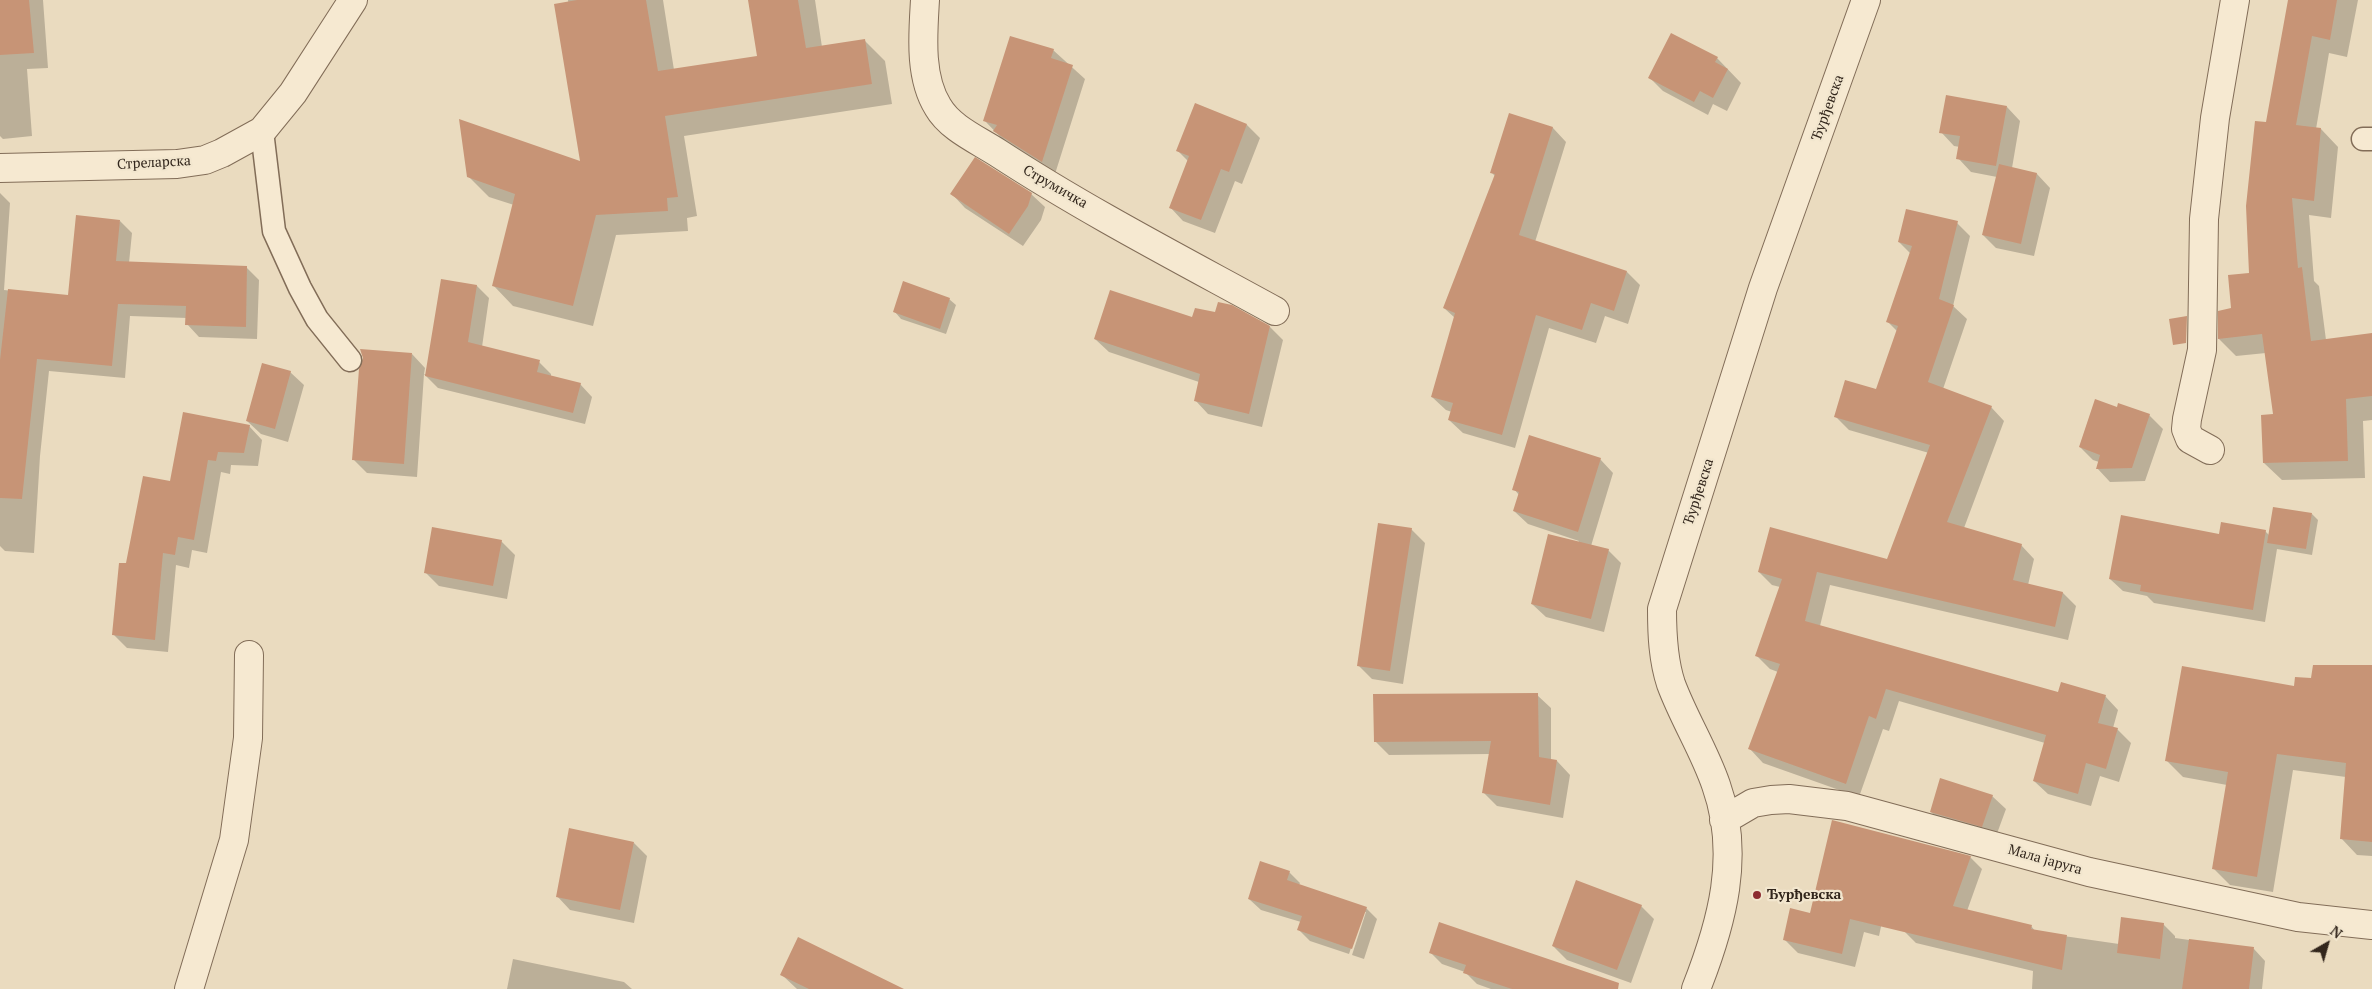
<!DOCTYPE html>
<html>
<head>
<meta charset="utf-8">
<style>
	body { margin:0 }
	#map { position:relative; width:2372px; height:989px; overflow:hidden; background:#eadbbf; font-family:"PT Serif",serif }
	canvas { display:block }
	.north { position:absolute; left:2302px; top:919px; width:50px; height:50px; -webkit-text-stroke:4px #f2e6ce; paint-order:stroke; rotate:38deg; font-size:14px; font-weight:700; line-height:20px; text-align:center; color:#32261c }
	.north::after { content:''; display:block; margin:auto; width:18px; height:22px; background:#32261c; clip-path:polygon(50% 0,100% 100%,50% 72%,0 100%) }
</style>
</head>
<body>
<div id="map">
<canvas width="2372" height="989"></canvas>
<div class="north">N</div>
</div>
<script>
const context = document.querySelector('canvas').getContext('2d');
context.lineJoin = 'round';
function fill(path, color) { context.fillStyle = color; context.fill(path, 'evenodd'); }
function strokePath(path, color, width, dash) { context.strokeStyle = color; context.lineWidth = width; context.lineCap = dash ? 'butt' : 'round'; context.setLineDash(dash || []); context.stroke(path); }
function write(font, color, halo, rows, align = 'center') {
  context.font = font + ' "PT Serif",serif'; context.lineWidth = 4.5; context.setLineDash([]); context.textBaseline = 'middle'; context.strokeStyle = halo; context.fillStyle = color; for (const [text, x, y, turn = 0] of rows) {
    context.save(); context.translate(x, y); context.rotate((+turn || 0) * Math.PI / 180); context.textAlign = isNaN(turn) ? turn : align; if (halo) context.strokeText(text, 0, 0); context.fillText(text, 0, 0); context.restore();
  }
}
fill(new Path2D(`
	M 0,0 L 43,0 L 48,68 L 27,69 L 32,136 L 3,139 L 0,136 Z
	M 568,0 L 663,0 L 674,70 L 759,57 L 750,0 L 815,0 L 822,47 L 865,41 L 885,61 L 892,104 L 684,136 L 697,216 L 687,218 L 688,231 L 616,235 L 593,326 L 513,306 L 493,285 L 514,205 L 489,197 L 468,176 L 582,163 Z
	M 2290,0 L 2358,0 L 2347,57 L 2329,53 L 2316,129 L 2321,129 L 2338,147 L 2331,218 L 2309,215 L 2314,281 L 2319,286 L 2326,340 L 2372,335 L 2372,420 L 2363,421 L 2365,478 L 2282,480 L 2264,463 L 2274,415 L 2266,353 L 2236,356 L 2219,339 L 2219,312 L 2233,309 L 2250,274 L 2267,123 Z
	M 1053,50 L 1085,79 L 1055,174 L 1008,145 L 985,121 Z
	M 1717,58 L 1741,83 L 1727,111 L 1713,104 L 1708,115 L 1663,91 L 1650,78 Z
	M 1196,105 L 1247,125 L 1260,138 L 1242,184 L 1235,181 L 1215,233 L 1183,221 L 1170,207 L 1188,161 L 1178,151 Z
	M 2007,107 L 2020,121 L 2012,168 L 2037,174 L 2050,188 L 2034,256 L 1996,248 L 1983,235 L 1997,177 L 1971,172 L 1958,158 L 1960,147 L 1954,146 L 1941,132 Z
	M 1510,114 L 1553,128 L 1566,142 L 1535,242 L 1627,272 L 1640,285 L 1628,324 L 1605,316 L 1596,343 L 1549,328 L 1515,448 L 1463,433 L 1449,420 L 1452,412 L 1446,410 L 1432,397 L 1455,318 L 1444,308 L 1495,176 L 1491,172 Z
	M 0,193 L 10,203 L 4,290 L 70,297 L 120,221 L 132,233 L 129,263 L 246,267 L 259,280 L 257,339 L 199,337 L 187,324 L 187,318 L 130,316 L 125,378 L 49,371 L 40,456 L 34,553 L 5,551 L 0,546 Z
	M 952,194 L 1031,194 L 1045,207 L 1041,220 L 1023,246 L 965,208 Z
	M 1957,223 L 1970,236 L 1953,306 L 1967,319 L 1943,389 L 1991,407 L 2004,421 L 1964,528 L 2021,545 L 2034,559 L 2028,585 L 2063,593 L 2076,606 L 2068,640 L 1830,585 L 1820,626 L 2059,693 L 2105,696 L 2118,710 L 2113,728 L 2117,729 L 2131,743 L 2119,782 L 2100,776 L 2091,806 L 2048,794 L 2034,781 L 2045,743 L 1899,701 L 1889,731 L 1883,729 L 1859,797 L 1763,763 L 1750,749 L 1778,672 L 1770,669 L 1757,656 L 1780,587 L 1772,585 L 1759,572 L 1888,561 L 1929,453 L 1849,430 L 1836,417 L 1877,390 L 1897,331 L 1888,322 L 1911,254 L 1899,242 Z
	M 442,280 L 477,286 L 489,298 L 482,347 L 539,362 L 551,374 L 551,377 L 580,384 L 592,397 L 585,424 L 438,388 L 424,374 L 417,477 L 367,473 L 354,460 L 412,354 L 425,368 L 424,374 L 426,374 Z
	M 949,299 L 956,305 L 946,334 L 901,319 L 895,312 Z
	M 1216,314 L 1270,327 L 1283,340 L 1262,427 L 1208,414 L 1195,400 L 1199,382 L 1109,352 L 1095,339 Z
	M 290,372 L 304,385 L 288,442 L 261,434 L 247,421 Z
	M 2118,408 L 2149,415 L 2163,429 L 2145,481 L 2110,482 L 2097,468 L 2099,462 L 2093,460 L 2080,447 Z
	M 249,426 L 262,440 L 258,466 L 231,465 L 230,474 L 221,472 L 207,553 L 192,550 L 189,568 L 176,565 L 168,652 L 127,648 L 114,635 L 127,565 L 171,482 Z
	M 1600,459 L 1613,473 L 1591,546 L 1608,550 L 1621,563 L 1604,632 L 1546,617 L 1532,604 L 1579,541 L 1528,524 L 1514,511 L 1519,495 L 1514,489 Z
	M 2312,514 L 2318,520 L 2312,555 L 2277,549 L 2265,622 L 2154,603 L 2147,596 L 2123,591 L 2110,579 L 2220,536 L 2265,531 L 2270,536 Z
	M 1411,529 L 1425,543 L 1403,684 L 1372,679 L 1358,665 Z
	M 501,541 L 515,555 L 507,599 L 439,586 L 426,573 Z
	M 2372,666 L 2372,856 L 2357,855 L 2341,838 L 2346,777 L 2293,770 L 2273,892 L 2230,885 L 2213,868 L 2227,785 L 2183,777 L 2167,761 L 2295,687 Z
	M 1537,695 L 1551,708 L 1551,760 L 1557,761 L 1570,775 L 1563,818 L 1497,806 L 1483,792 L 1490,754 L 1389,755 L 1375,741 Z
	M 1992,796 L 2006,809 L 1995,839 L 1945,826 L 1931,812 Z
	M 634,843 L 647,856 L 634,923 L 570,910 L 557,896 Z
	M 1898,847 L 1879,936 L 1864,932 L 1855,967 L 1798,953 L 1784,939 L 1811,915 Z
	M 1970,857 L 1982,869 L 1967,911 L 2031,926 L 2036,932 L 2119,944 L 2163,924 L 2175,936 L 2175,938 L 2254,949 L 2265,961 L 2262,989 L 2032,989 L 2033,971 L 1916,943 L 1904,931 Z
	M 1289,872 L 1300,883 L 1299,885 L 1366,908 L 1377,919 L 1364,959 L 1310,941 L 1299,930 L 1301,922 L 1261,910 L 1249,899 ZM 1363,912 L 1366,912 L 1352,955 L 1349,954 Z
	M 1641,906 L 1654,919 L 1631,983 L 1567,960 L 1553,946 Z
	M 1430,952 L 1576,989 L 1491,989 L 1477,984 L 1465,972 L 1442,964 Z
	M 513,959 L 624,982 L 632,989 L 507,989 Z
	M 781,974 L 901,989 L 797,989 Z`), '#0003');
fill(new Path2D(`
	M 0,0 L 29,0 L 34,53 L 0,55 Z
	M 577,0 L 646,0 L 658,71 L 757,56 L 748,0 L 798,0 L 806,48 L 865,39 L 872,84 L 665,116 L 678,197 L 667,198 L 668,211 L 596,215 L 573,306 L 492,286 L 515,194 L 467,177 L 459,119 L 580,161 L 554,4 Z
	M 2288,0 L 2337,0 L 2330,40 L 2312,36 L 2296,125 L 2321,128 L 2314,201 L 2292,198 L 2298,268 L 2302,267 L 2311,341 L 2372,333 L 2372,396 L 2346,399 L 2348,461 L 2263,463 L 2261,415 L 2273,414 L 2262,334 L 2218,339 L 2218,311 L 2231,308 L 2228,275 L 2249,273 L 2246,206 L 2255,121 L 2266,122 Z
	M 1671,33 L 1718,57 L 1715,62 L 1728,69 L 1713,98 L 1700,91 L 1694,102 L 1648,78 Z
	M 1010,36 L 1054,49 L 1051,58 L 1073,65 L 1042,162 L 993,131 L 997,125 L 983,121 Z
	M 1946,95 L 2007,106 L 1996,166 L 1956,159 L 1960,136 L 1939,133 Z
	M 1195,103 L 1247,124 L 1229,172 L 1221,169 L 1201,220 L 1169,208 L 1189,156 L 1176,151 Z
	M 1509,113 L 1553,127 L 1519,235 L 1627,271 L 1614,311 L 1591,303 L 1582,330 L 1536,315 L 1502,435 L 1448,420 L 1453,403 L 1431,397 L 1455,313 L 1443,308 L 1495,174 L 1490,173 Z
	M 975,157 L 1032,193 L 1028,206 L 1009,234 L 950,194 Z
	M 1999,164 L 2037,173 L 2021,244 L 1982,235 Z
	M 1906,209 L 1958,221 L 1939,299 L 1954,305 L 1928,382 L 1992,406 L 1947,522 L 2022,544 L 2013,580 L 2063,592 L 2055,627 L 1817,572 L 1805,621 L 2058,692 L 2061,682 L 2106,695 L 2098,723 L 2118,728 L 2106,769 L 2086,763 L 2078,794 L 2033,781 L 2046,735 L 1886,689 L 1876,719 L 1869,716 L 1846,784 L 1748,749 L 1780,664 L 1755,656 L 1782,579 L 1758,572 L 1770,527 L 1887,559 L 1930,445 L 1834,417 L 1845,380 L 1876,389 L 1898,326 L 1886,322 L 1912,246 L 1898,242 Z
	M 76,215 L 120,220 L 116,261 L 247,266 L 246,327 L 185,325 L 186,306 L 118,304 L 112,366 L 37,359 L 22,499 L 0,498 L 0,360 L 8,289 L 68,295 Z
	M 441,279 L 477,285 L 468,342 L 540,360 L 537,372 L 581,383 L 573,413 L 425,376 Z
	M 903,281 L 950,298 L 940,329 L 893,312 Z
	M 1110,290 L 1192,317 L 1195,308 L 1215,312 L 1218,302 L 1232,305 L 1270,326 L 1249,414 L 1194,401 L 1200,374 L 1094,339 Z
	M 2187,316 L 2186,343 L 2173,345 L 2169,319 Z
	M 360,349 L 412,353 L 404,464 L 352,460 L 359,369 L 363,358 Z
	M 262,363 L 291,371 L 275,429 L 246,421 Z
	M 2095,399 L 2117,407 L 2118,403 L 2150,414 L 2132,468 L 2096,469 L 2100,455 L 2079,447 Z
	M 183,412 L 250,425 L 244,453 L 218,452 L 216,461 L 208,460 L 194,540 L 178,537 L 175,555 L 163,553 L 155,640 L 112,635 L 119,563 L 126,563 L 143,476 L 170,481 Z
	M 1529,435 L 1601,458 L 1578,532 L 1513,511 L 1519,492 L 1512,490 Z
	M 2273,507 L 2312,513 L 2306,549 L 2267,543 Z
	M 2121,515 L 2219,534 L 2221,522 L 2266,530 L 2253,610 L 2140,591 L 2141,585 L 2109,579 Z
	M 1378,523 L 1412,528 L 1390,671 L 1357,666 Z
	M 432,527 L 502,540 L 493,586 L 424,573 Z
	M 1548,534 L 1609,549 L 1591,619 L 1531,604 Z
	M 2313,665 L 2372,665 L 2372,842 L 2340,839 L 2346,763 L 2277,754 L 2257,877 L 2212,869 L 2228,772 L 2165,761 L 2182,666 L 2294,686 L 2295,677 L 2311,678 Z
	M 1538,693 L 1539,757 L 1557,760 L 1550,805 L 1482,793 L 1491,741 L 1374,742 L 1373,694 Z
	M 1940,778 L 1993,795 L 1982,827 L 1930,812 Z
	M 1832,820 L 1971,856 L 1953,906 L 2032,925 L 2031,929 L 2067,935 L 2062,970 L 1850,919 L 1842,954 L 1783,940 L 1790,908 L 1810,913 Z
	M 569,828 L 634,842 L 620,910 L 556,897 Z
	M 1260,861 L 1290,871 L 1287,880 L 1367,907 L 1352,949 L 1297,930 L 1302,916 L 1248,899 Z
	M 1576,880 L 1642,905 L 1617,970 L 1552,946 Z
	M 2121,917 L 2164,923 L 2160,959 L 2117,953 Z
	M 1439,922 L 1619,983 L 1618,989 L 1512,989 L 1463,973 L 1466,965 L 1429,953 Z
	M 798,937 L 904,989 L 809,989 L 780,975 Z
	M 2189,939 L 2254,947 L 2249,989 L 2182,989 Z`), '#c79476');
const lane = new Path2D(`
	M 262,131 L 274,231 L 300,288 L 317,319 L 350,360
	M 2363,139 L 2372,139`);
const street = new Path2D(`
	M 925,0 C 923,34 919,77 938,107 C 950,128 978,140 998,153 C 1087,211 1182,260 1275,311
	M 0,168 L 177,164 L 205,160 L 222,153 L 262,131 L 293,93 L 353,0
	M 2210,450 L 2190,439 L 2186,429 L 2187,419 L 2202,350 L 2204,219 L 2215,118 L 2235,0
	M 1724,820 L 1753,803 L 1771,800 L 1789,799 L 1847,806 L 2089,872 L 2298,917 L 2372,925
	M 189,989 L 234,840 L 248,738 L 249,655
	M 1696,989 C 1722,923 1741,855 1716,785 C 1704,750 1684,719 1671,684 C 1663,660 1662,634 1662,609 L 1763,288 L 1866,0`);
strokePath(lane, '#826d58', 25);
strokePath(street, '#826d58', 30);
strokePath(lane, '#f6e9d1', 22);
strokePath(street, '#f6e9d1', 28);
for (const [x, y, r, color] of [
	[1757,895,5,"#8d2c31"]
]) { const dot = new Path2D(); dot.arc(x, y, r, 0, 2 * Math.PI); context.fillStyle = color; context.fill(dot); strokePath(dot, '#f2e6ce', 2); }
write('14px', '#32261c', '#f2e6ce', [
	["Ђурђевска",1828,108,-70],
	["Стреларска",154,163,-3],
	["Струмичка",1055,187,30],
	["Ђурђевска",1699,492,-72],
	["Мала јаруга",2045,860,16]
]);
write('bold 14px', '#32261c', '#f2e6ce', [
	["Ђурђевска",1767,895]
], 'left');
</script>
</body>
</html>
